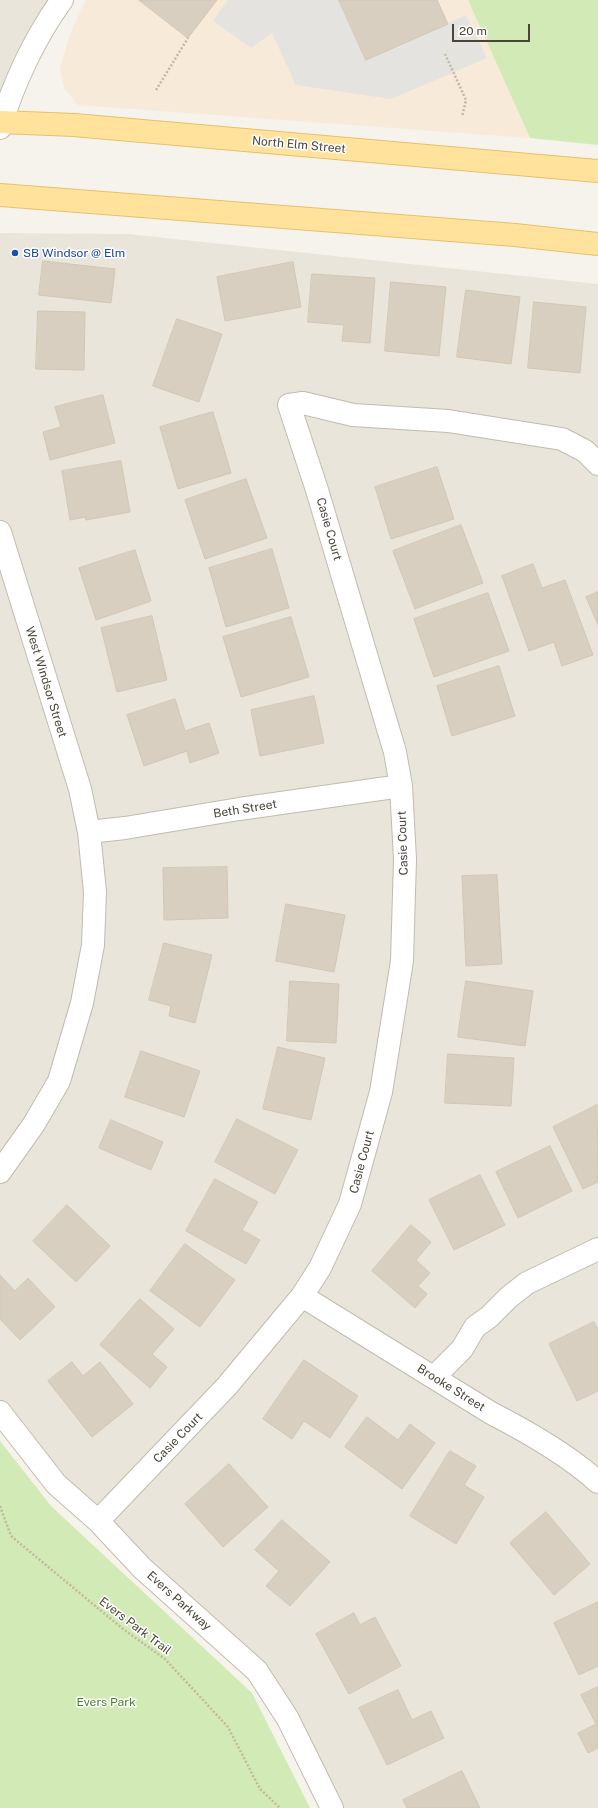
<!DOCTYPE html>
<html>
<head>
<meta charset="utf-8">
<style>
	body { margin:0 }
	#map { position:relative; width:598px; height:1808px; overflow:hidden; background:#f6f3ec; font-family:"Public Sans",sans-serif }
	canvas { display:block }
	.scale { position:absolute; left:452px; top:24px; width:78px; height:18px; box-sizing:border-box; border:2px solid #4b4439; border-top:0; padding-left:5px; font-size:12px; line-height:14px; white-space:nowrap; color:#4b4439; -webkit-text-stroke:3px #fff; paint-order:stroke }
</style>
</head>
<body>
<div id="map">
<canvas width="598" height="1808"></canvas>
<div class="scale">20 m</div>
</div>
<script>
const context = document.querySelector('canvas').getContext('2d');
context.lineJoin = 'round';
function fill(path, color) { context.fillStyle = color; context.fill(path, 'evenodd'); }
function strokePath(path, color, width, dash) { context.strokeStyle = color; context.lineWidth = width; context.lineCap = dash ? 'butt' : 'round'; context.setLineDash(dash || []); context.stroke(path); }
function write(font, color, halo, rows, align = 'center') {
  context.font = font + ' "Public Sans",sans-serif'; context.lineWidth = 3; context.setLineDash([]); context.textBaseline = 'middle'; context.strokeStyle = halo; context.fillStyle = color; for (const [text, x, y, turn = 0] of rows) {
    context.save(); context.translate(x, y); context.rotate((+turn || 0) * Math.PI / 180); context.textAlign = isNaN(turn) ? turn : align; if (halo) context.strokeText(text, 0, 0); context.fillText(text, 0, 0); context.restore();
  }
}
fill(new Path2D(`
	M 0,0 L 69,0 L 0,122 Z
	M 0,233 L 128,234 L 598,284 L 598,1808 L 332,1808 L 288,1719 L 0,1412 Z`), '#eae5da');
fill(new Path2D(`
	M 86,0 L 468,0 L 530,138 L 78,105 L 64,88 L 60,67 L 72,29 Z`), '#f7ead8');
fill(new Path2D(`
	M 468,0 L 598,0 L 598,145 L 530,138 Z
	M 0,1441 L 51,1506 L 252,1693 L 310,1808 L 0,1808 Z`), '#d2eab5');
fill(new Path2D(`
	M 228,0 L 339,0 L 366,60 L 466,15 L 487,58 L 391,99 L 296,85 L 272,33 L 251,48 L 213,21 Z`), '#e5e3e0');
const building = new Path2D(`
	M 139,0 L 217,0 L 188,38 Z
	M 339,0 L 437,0 L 448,24 L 366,60 Z
	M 43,261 L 115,269 L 111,303 L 39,295 Z
	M 293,262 L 301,307 L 225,321 L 217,277 Z
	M 312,274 L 375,278 L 370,343 L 342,341 L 344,325 L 308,322 Z
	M 391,282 L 446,287 L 439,356 L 385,351 Z
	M 466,290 L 520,297 L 511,364 L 457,357 Z
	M 534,302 L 586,307 L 580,373 L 528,368 Z
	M 38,311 L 85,312 L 84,370 L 36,369 Z
	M 177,319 L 222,334 L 199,402 L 153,386 Z
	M 103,395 L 115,443 L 50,460 L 43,432 L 61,427 L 55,407 Z
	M 213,412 L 231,473 L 178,489 L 160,427 Z
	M 121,461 L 130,512 L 86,520 L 85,517 L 70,520 L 62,471 Z
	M 437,467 L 454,519 L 391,539 L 375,487 Z
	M 246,479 L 267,538 L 205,559 L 185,500 Z
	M 461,525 L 483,583 L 415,609 L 393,551 Z
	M 272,549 L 289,608 L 226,627 L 209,568 Z
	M 135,550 L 151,601 L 96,620 L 79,568 Z
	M 533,564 L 542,588 L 565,580 L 593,655 L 562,666 L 554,642 L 529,651 L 502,576 Z
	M 598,592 L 598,625 L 586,597 Z
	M 488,593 L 509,651 L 434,677 L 414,619 Z
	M 152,616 L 167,680 L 117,692 L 101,628 Z
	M 291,617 L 309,677 L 241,697 L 223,637 Z
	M 499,666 L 515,716 L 452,736 L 437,686 Z
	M 314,696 L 324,743 L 260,756 L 251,710 Z
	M 175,699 L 185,731 L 209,723 L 219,753 L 190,763 L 187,751 L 144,766 L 127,715 Z
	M 227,867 L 228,918 L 164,920 L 163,868 Z
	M 497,875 L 502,964 L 466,966 L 462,876 Z
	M 286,904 L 345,915 L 334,972 L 276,961 Z
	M 164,943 L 212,955 L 195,1023 L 169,1016 L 171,1006 L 149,1000 Z
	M 290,981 L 339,984 L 336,1043 L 287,1041 Z
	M 466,981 L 533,991 L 525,1046 L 458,1037 Z
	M 278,1047 L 325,1058 L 311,1120 L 263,1109 Z
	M 141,1051 L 200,1071 L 184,1117 L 125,1097 Z
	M 448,1054 L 514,1058 L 511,1106 L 445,1103 Z
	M 597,1105 L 598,1182 L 583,1189 L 553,1127 Z
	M 237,1119 L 298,1150 L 275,1194 L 215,1162 Z
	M 111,1120 L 163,1142 L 151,1170 L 99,1148 Z
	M 550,1146 L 572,1191 L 518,1218 L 496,1172 Z
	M 480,1175 L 505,1225 L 454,1250 L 429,1200 Z
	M 215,1179 L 258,1202 L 242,1230 L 260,1240 L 246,1264 L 186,1231 Z
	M 67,1205 L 110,1246 L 76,1282 L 33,1241 Z
	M 411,1225 L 431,1242 L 416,1260 L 430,1273 L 418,1286 L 427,1294 L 415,1308 L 372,1271 Z
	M 185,1244 L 235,1280 L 200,1327 L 150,1291 Z
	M 0,1275 L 15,1291 L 28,1278 L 55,1307 L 20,1340 L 0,1319 Z
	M 140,1299 L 174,1329 L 152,1354 L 167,1367 L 150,1388 L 100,1345 Z
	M 594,1322 L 598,1329 L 598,1391 L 577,1401 L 549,1344 Z
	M 304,1360 L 358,1396 L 330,1438 L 304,1421 L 292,1439 L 263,1419 Z
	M 72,1362 L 83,1376 L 100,1362 L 133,1404 L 92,1437 L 48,1381 Z
	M 367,1417 L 398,1440 L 410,1424 L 435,1443 L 402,1489 L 345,1447 Z
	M 450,1451 L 476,1466 L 464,1485 L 484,1497 L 456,1544 L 410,1516 Z
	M 229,1464 L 268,1507 L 223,1547 L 185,1504 Z
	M 546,1512 L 590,1564 L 554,1595 L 510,1543 Z
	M 282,1520 L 330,1562 L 290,1606 L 266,1586 L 279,1571 L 255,1550 Z
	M 598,1602 L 598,1666 L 579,1675 L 554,1623 Z
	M 354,1613 L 360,1625 L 375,1617 L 401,1666 L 349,1694 L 316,1634 Z
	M 598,1687 L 598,1748 L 588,1753 L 578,1733 L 596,1724 L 581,1695 Z
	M 398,1690 L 412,1720 L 431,1711 L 444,1738 L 387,1765 L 359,1708 Z
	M 462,1771 L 480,1808 L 407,1808 L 403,1800 Z`);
fill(building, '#d8cfc1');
strokePath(building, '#d3c7b4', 1);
const minor = new Path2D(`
	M 0,128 C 13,84 35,37 62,0
	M 0,532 L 80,789 L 89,832 L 95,892 L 93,945 L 82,1003 L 59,1081 L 34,1124 L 0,1172
	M 89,832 L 125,828 L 239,809 L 401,786
	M 302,1296 L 491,1413 C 528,1432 567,1454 598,1482
	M 434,1377 L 462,1349 L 475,1327 L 489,1317 L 509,1297 L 527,1283 L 598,1249
	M 0,1412 L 56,1484 L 98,1521 L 142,1568 L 257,1671 L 288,1719 L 332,1808
	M 98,1521 L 227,1386 L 302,1296 L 320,1268 L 350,1204 L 381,1092 L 402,961 L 405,859 L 401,786 L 395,752 L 317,490 L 289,405 L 303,403 L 353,415 L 448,421 L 562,439 L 585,451 L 598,464`);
const major = new Path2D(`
	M 0,122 L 74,125 L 598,171
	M 0,195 L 515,235 L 598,244`);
strokePath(minor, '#c2bbae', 24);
strokePath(major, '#e6c16a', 24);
strokePath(new Path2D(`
	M 445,54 L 466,100 L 462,117
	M 156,90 L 188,38
	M 0,1506 L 11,1536 L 123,1629 L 165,1659 L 228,1727 L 260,1789 L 280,1808`), '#c4b79f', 2.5, [2, 2]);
strokePath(minor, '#fff', 22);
strokePath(major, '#ffe39c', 22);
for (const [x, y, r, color] of [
	[15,253,4,"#1a4fb4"]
]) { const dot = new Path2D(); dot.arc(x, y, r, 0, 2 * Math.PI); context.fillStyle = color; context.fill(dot); strokePath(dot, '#fff', 1.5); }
write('12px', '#4b4439', '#fff', [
	["North Elm Street",299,145,5],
	["Casie Court",329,529,74],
	["West Windsor Street",46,682,73],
	["Beth Street",245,809,-9],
	["Casie Court",403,843,-92],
	["Casie Court",362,1162,-75],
	["Brooke Street",451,1388,32],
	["Casie Court",178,1438,-46],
	["Evers Parkway",179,1601,42],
	["Evers Park Trail",135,1626,37]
]);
write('12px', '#164399', '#fff', [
	["SB Windsor @ Elm",23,253]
], 'left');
write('12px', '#4a7f2a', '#fff', [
	["Evers Park",106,1702]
]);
</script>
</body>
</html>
